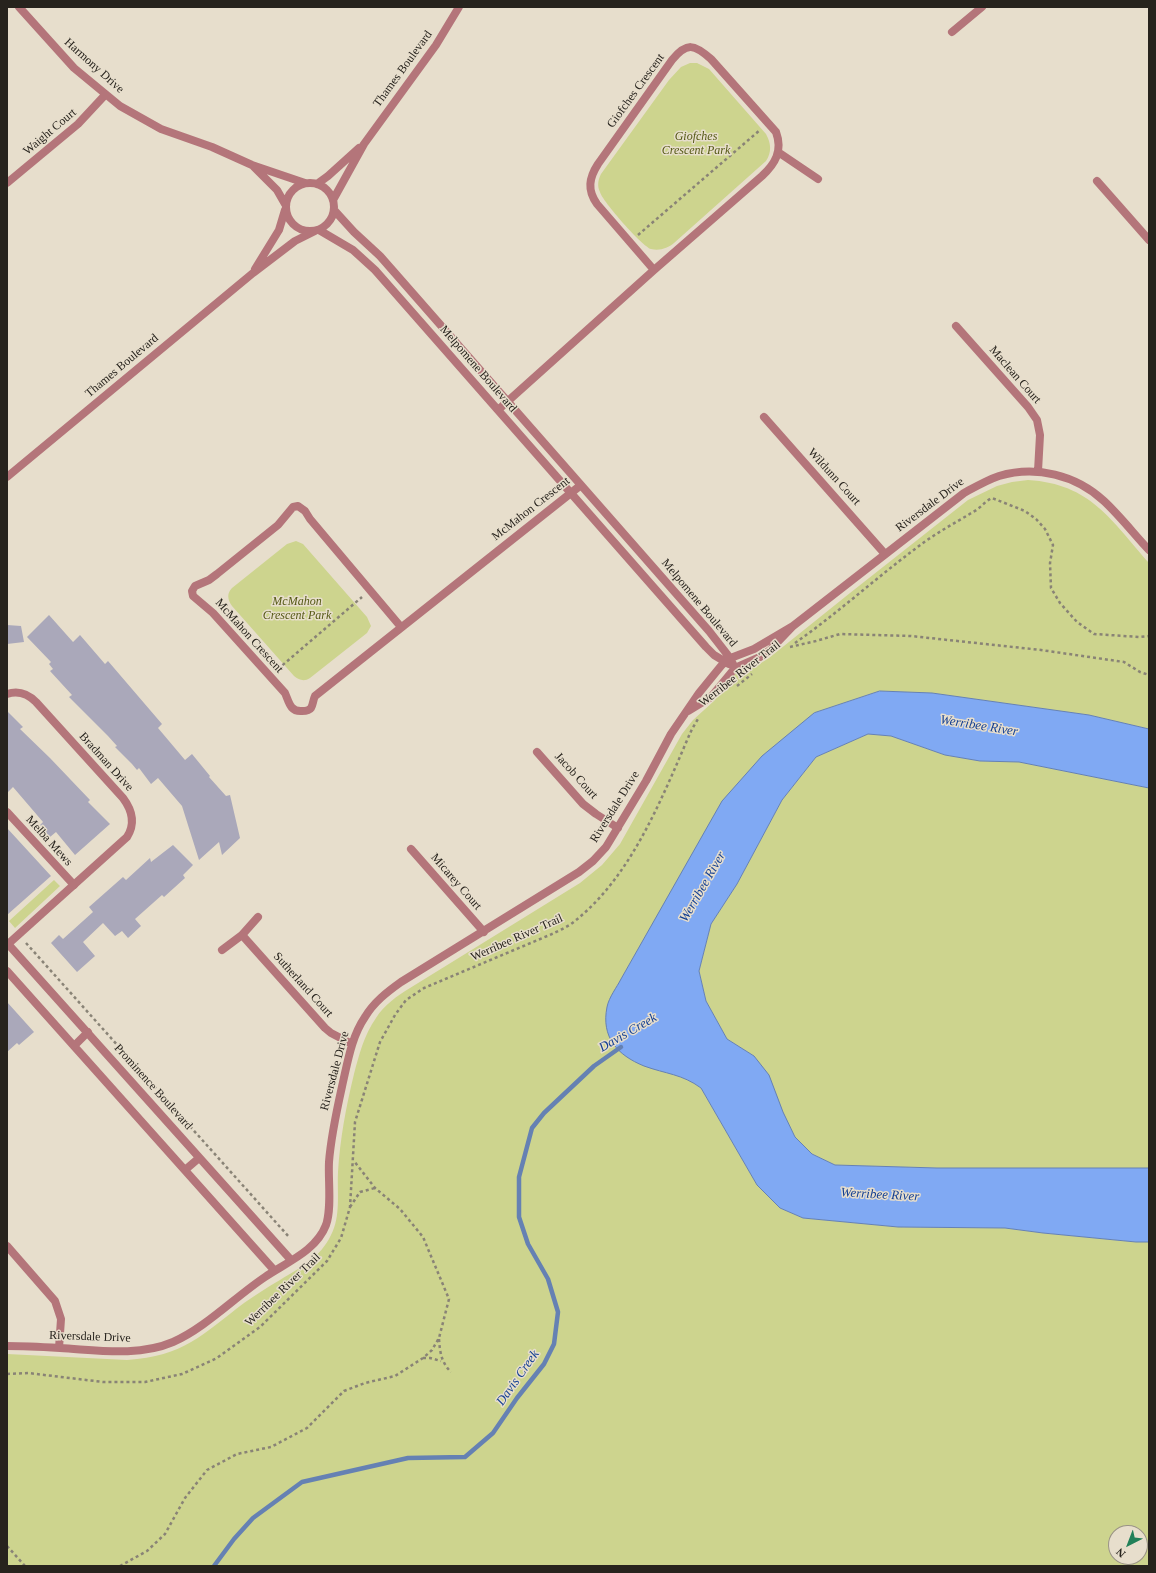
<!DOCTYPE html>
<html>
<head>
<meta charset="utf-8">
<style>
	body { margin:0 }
	#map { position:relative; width:1156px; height:1573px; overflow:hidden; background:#e7decc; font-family:"Times New Roman",serif }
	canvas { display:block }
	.frame { position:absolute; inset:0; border:8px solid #27231d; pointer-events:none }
	.north { position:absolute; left:1108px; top:1525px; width:40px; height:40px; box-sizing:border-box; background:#e7decc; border:1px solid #9a9386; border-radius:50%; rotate:222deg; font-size:11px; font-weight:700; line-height:16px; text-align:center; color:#27231d }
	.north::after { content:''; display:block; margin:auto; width:14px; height:18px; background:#218058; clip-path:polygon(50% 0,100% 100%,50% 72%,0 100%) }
</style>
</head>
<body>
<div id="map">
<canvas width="1156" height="1573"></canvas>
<div class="frame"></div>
<div class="north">N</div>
</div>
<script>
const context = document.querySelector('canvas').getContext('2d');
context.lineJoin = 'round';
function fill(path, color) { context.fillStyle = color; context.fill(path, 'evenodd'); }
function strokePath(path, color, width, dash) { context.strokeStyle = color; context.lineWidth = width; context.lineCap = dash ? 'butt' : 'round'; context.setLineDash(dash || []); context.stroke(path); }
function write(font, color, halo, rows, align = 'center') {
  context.font = font + ' "Times New Roman",serif'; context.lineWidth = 3; context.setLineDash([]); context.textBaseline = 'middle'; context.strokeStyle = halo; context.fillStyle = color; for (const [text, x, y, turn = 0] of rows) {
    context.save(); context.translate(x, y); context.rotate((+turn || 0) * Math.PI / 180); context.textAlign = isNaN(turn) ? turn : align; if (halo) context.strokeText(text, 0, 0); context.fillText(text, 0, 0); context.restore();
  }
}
fill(new Path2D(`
	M 690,63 L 697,63 L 709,69 L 766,134 C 771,143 772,152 766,161 L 674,243 C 668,248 660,251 651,249 C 643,247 602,201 600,192 C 597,186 598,180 601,174 L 669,80 L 681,67 Z
	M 1028,480 C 1091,484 1111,520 1149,563 L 1149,729 L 1089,715 L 932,693 L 880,691 L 814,713 L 651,928 L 621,979 L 630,1059 C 654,1070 680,1072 701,1088 L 757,1185 L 780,1208 L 803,1218 L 898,1227 L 1005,1228 L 1043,1233 L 1136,1242 L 1149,1242 L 1149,1566 L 7,1566 L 7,1354 L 127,1360 C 184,1356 202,1335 244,1303 C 256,1295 267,1287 280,1280 C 301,1267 320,1258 331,1235 C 341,1216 337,1193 338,1172 C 340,1139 346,1107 354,1074 C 359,1055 364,1035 376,1018 C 384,1005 397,996 410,988 L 580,883 L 602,865 L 620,844 L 682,734 L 693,720 L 714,701 L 728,682 L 737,672 L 761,663 L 769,658 L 850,593 L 968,500 L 997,486 L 1012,482 ZM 1116,1533 L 1140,1533 L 1140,1557 L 1116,1557 Z
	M 296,541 L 303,544 L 367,617 L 371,626 L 367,633 L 310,678 C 304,682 299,680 294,676 L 232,606 C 227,599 227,593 232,588 L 287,544 Z
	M 868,734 L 891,736 L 945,755 L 980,761 L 1019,762 L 1149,788 L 1149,1168 L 937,1168 L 835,1165 L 812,1154 L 795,1137 L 754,1056 L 727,1039 L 706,1001 L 699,971 L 711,924 L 737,884 L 782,800 L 816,757 Z
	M 54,880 L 60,886 L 15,928 L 9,921 Z`), '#cdd48e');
const water = new Path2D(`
	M 880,691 L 932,693 L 1089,715 L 1149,729 L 1149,788 L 1019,762 L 980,761 L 945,755 L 891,736 L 868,734 L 816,757 L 782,800 L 737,884 L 711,924 L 699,971 L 706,1001 L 727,1039 L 754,1056 L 769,1075 L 783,1112 L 795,1137 L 812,1154 L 835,1165 L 937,1168 L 1149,1168 L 1149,1242 L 1136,1242 L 1043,1233 L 1005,1228 L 898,1227 L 803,1218 L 780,1208 L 757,1185 L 701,1088 C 682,1074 666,1074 644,1066 C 617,1055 601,1037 607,1007 C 609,997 617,987 621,979 L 722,801 L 762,756 L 814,713 Z`);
fill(water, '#80a9f3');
strokePath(water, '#6581b3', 1);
strokePath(new Path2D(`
	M 214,1566 L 234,1539 L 253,1518 L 302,1482 L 408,1458 L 465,1457 L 493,1433 L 517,1398 L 544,1364 L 554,1344 L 558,1312 L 548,1279 L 528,1244 L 519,1217 L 519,1177 L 532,1128 L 544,1113 L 594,1066 L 621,1047`), '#6581b3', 4.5);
fill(new Path2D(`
	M 49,615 L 73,642 L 80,635 L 105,664 L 108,661 L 162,724 L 158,728 L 185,760 L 192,754 L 210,776 L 209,777 L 226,796 L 230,795 L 240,838 L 222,855 L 219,842 L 199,860 L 182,806 L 158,778 L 151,784 L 139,768 L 137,770 L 132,764 L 115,747 L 117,746 L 108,736 L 69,697 L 72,695 L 50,671 L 53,669 L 49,664 L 51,662 L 27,637 Z
	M 7,625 L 21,626 L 24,642 L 7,644 Z
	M 7,711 L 23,727 L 20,729 L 50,758 L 90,800 L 88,802 L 110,824 L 75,855 L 56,832 L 50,837 L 40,825 L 43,822 L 13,787 L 7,793 Z
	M 7,828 L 51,876 L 7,915 Z
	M 173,845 L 193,865 L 183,875 L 185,878 L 164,897 L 162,895 L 135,919 L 141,926 L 128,938 L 122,931 L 115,936 L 103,923 L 83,942 L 95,956 L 77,972 L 51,943 L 59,935 L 63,939 L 93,912 L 89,907 L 123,877 L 126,880 L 150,858 L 151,862 Z
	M 7,1002 L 34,1032 L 19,1045 L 17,1043 L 7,1052 Z`), '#aaa8ba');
strokePath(new Path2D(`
	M 638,235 L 760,130
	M 795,643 C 838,613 877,577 919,546 C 936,533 955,523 973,512 C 981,508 985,501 992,498 L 1025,511 L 1036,519 L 1045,529 L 1053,545 L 1050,563 L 1051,588 L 1060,603 L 1077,622 L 1094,634 L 1139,637 L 1149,636
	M 790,647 L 816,641 L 840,634 L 911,636 L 1041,650 L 1124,662 L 1140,672 L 1149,675
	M 278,669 L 362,597
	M 737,686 L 752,674
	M 26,943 L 289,1237
	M 350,1207 L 360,1192 L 375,1188
	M 439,1339 C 440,1352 441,1362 451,1372
	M 423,1358 L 430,1358 L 441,1361
	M 7,1374 L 28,1373 L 103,1382 L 145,1382 L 182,1374 L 217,1358 L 260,1327 L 327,1261 L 341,1238 L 350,1207 L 355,1122 L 380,1042 L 395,1015 L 406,1000 L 424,988 L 552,934 C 558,931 565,928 571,924 C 632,878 662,797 692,729 L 698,719
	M 7,1546 L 25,1566
	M 120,1566 L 147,1551 L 165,1534 L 185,1498 L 207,1470 L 237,1454 L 271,1447 L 307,1428 L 344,1391 L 365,1383 L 395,1376 L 423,1358 L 432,1350 L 439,1338 L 449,1299 L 423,1237 L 400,1209 L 375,1188 L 354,1161`), '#898376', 2.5, [3, 3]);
strokePath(new Path2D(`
	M 7,812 L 74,885`), '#b4757a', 8);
strokePath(new Path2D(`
	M 19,7 L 74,68 L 120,106 L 161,129 L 212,147 L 252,165 L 305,183
	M 952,32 L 982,7
	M 778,152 L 818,179
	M 254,167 L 277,190 L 285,204
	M 1097,181 L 1149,240
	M286 207a24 24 0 1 1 48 0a24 24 0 1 1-48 0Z
	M 7,183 L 78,124 L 105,95
	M 317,184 L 328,176 L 359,148
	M 333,200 L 364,144 L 436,45 L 459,7
	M 334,210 L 354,232 L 380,256 L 709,631 L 730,658 L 735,668
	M 319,230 L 353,250 L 375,270 L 706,647 L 714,655 L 729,664
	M 255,269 L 279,230 L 285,210
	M 956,326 L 1028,407 L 1037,420 L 1040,435 L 1038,471
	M 498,410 L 654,270 L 762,176 C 775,164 783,151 776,132 L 711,59 C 694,44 687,42 672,60 L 598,164 C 589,178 587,190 597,204 L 654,270
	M 764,417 L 885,554
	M 7,477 L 253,273 L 295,241 L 315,231
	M 401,627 L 310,519 L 305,511 L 298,506 L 293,507 L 278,525 L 217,574 L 209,580 L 195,586 L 192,591 L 193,596 L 213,613 L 285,693 C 289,702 290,712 302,711 C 305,711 309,711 311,708 C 313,705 313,700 315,696 L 581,485
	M 7,694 C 19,690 28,694 36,702 L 123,798 C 132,810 136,823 127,837 L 7,945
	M 688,711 L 711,697 L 735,668 L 760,657 L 770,650 L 793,626 L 964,493 C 975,487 987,480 999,476 C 1036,465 1076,475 1104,501 C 1120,516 1134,534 1149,550
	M 537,752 L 583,804 L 596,814 L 618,828
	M 411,849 L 484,932
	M 242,935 L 325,1028 L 331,1033 L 352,1044
	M 8,944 L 291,1260
	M 222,950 L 242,935 L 258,917
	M 7,971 L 274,1270
	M 74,1046 L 88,1032
	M 185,1170 L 199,1158
	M 7,1246 L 55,1301 L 61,1319 L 59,1348
	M 7,1346 C 25,1346 43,1347 60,1348 C 97,1350 138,1357 173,1342 C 205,1328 235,1297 265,1277 C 287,1262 316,1251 326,1225 C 332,1208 328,1181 329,1162 C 331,1135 337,1109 343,1082 C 348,1060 352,1036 365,1017 C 374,1002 387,992 401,982 L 579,872 L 593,861 L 606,847 L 646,781 L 671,734 L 699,693 L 721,666 L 728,659 L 754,649 L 793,626`), '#b4757a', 8);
write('12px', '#27231d', '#e7decc', [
	["Harmony Drive",94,66,42],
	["Thames Boulevard",403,69,-54],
	["Giofches Crescent",636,91,-54],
	["Waight Court",50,132,-40],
	["Thames Boulevard",122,366,-40],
	["Melpomene Boulevard",478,369,49],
	["Maclean Court",1015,375,49],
	["Wildunn Court",834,477,48],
	["Riversdale Drive",930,505,-37],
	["McMahon Crescent",531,509,-38],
	["Melpomene Boulevard",699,603,50],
	["McMahon Crescent",249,636,48],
	["Werribee River Trail",740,674,-38],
	["Bradman Drive",106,762,48],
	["Jacob Court",576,776,48],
	["Riversdale Drive",615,807,-58],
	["Melba Mews",49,841,48],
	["Micarey Court",456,882,49],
	["Werribee River Trail",517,938,-24],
	["Sutherland Court",303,985,48],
	["Riversdale Drive",335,1071,-75],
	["Prominence Boulevard",153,1087,48],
	["Werribee River Trail",283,1290,-44],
	["Riversdale Drive",90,1337,2]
]);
write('italic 12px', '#555915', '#e7decc', [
	["Giofches",696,137],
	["Crescent Park",696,151],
	["McMahon",297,602],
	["Crescent Park",297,616]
]);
write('italic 13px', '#133f93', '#e7decc', [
	["Werribee River",979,726,9],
	["Werribee River",703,887,-60],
	["Davis Creek",628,1033,-30],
	["Werribee River",880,1195,3],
	["Davis Creek",518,1378,-55]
]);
</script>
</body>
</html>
